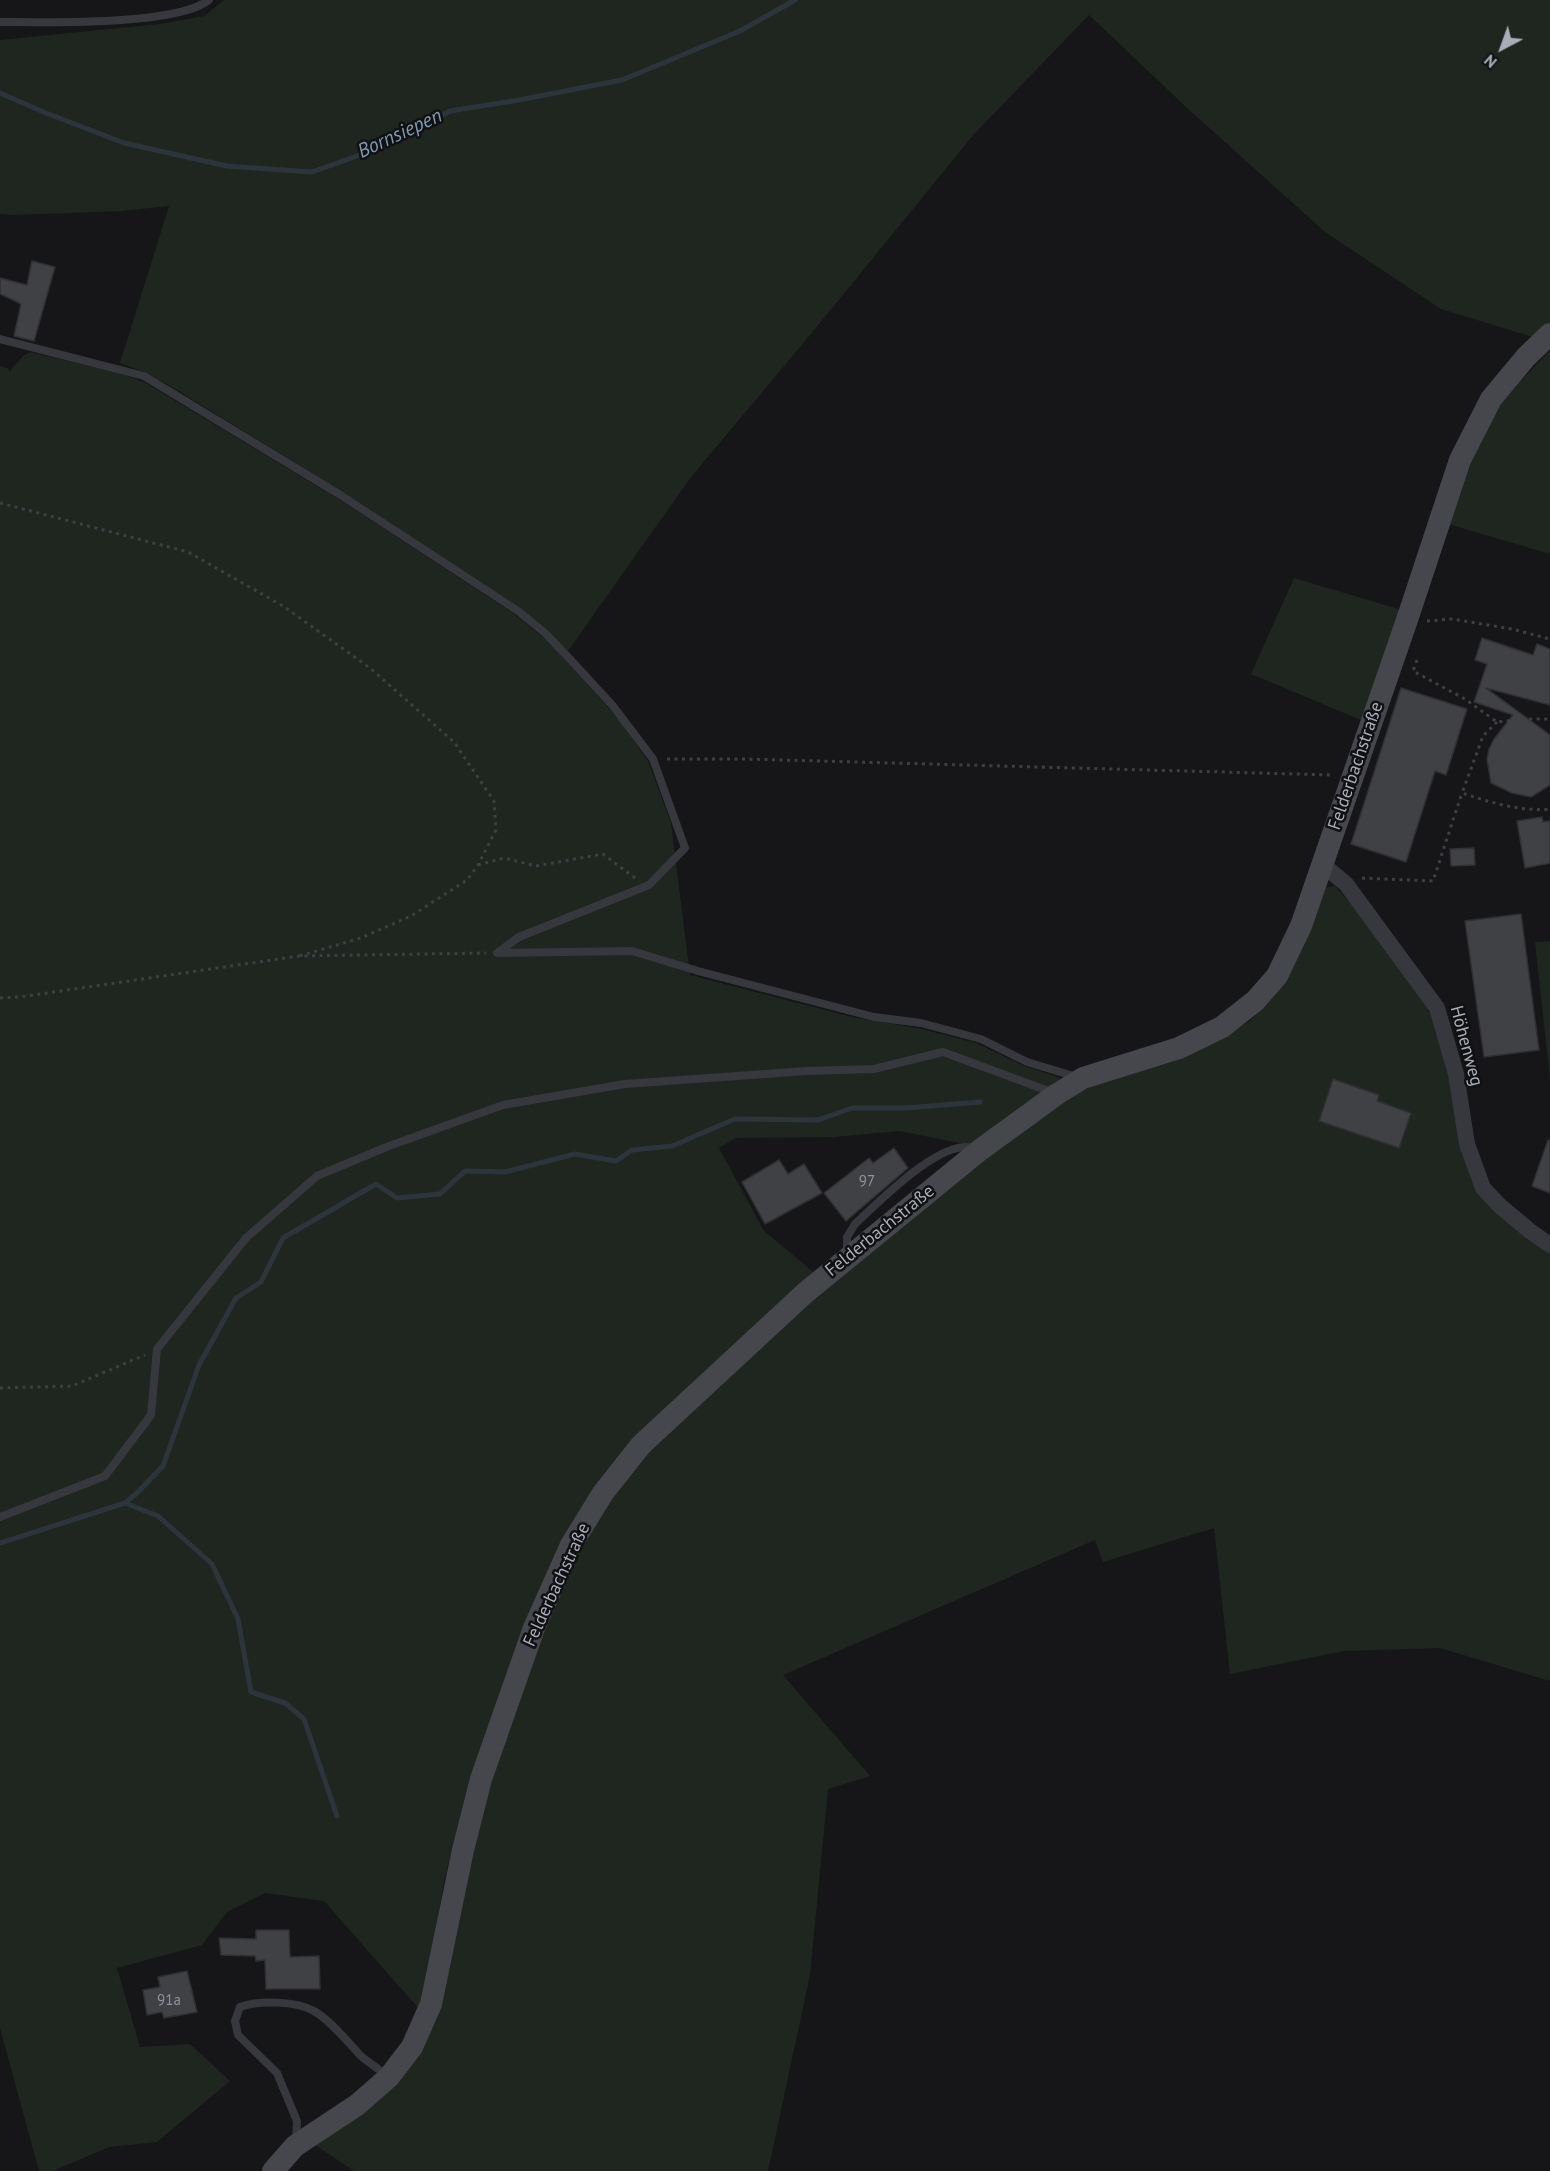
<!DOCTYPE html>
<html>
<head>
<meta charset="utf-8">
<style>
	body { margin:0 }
	#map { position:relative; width:1550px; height:2171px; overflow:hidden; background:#161618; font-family:"PT Sans",sans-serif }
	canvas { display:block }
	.north { position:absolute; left:1472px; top:18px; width:60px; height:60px; -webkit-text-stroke:4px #111113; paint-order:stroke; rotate:221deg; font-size:16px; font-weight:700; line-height:24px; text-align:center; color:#a8adb8 }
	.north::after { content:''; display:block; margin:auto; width:21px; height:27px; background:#a8adb8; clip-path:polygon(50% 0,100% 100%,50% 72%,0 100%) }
</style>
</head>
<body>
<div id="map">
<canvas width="1550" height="2171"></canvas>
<div class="north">N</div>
</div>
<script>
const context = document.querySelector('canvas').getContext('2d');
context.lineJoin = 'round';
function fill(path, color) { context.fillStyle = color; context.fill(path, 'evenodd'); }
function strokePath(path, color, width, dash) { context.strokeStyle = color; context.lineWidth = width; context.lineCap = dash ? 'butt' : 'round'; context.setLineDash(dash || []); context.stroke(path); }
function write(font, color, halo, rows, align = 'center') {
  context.font = font + ' "PT Sans",sans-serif'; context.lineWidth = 5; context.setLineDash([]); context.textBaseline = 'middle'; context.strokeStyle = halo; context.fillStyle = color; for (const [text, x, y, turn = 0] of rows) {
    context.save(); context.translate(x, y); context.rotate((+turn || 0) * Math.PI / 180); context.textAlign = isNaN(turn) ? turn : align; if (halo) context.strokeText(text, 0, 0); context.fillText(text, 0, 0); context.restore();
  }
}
fill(new Path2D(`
	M 224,0 L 1550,0 L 1550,324 L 1536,338 L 1441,309 L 1325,232 L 1186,107 L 1089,15 L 975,133 L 811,334 L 691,477 L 568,651 L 521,610 L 346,494 L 177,390 L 149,374 L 120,363 L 169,206 L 121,211 L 13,215 L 0,214 L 0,40 L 160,24 L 204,16 Z
	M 1550,351 L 1550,554 L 1448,524 L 1469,458 L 1497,405 Z
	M 30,352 L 119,373 L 146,383 L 345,503 L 513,613 L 549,642 L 572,667 L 620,721 L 648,761 L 671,823 L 690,975 L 852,1017 L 922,1029 L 976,1043 L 1024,1066 L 1061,1078 L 970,1145 L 899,1131 L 833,1137 L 736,1138 L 719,1148 L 764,1231 L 817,1275 L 594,1490 L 457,1831 L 444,1881 L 426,1990 L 420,2010 L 324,1901 L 265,1893 L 227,1912 L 202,1945 L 117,1968 L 140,2047 L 190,2044 L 230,2081 L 157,2142 L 109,2147 L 53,2171 L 39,2171 L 0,2028 L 0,366 L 9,369 L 9,372 L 23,356 Z
	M 1294,578 L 1402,610 L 1361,720 L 1251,674 Z
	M 1335,886 L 1358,912 L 1409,978 L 1430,1013 L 1442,1046 L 1481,1196 L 1550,1250 L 1550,1681 L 1440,1648 L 1344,1651 L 1230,1674 L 1214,1528 L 1103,1562 L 1095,1540 L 783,1675 L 870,1776 L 828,1789 L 810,1975 L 768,2171 L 354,2171 L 315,2145 L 413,2063 L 485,1789 L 535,1650 L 569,1572 L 599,1514 L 644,1456 L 801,1307 L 970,1168 L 1079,1089 L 1211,1042 L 1250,1021 L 1284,980 L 1322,888 Z
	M 1550,941 L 1550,1079 L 1535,942 Z`), '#1e261f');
strokePath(new Path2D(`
	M 0,93 L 46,113 L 124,143 L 227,166 L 312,172 L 385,146 L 450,111 L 519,100 L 622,80 L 740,31 L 795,0
	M 125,1503 L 158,1516 L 212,1564 L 238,1619 L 251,1692 L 285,1703 L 304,1719 L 337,1816
	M 0,1543 L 125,1503 L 136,1494 L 163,1466 L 199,1365 L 236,1298 L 261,1282 L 283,1238 L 376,1184 L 397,1198 L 440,1194 L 465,1171 L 505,1172 L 575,1154 L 616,1161 L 632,1150 L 672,1146 L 735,1119 L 818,1120 L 852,1108 L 905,1108 L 980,1102`), '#2c353c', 5);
const building = new Path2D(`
	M 32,261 L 55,267 L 34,341 L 14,336 L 21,304 L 0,294 L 0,278 L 27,285 Z
	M 1482,638 L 1533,655 L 1537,644 L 1550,649 L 1550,705 L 1486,688 L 1550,735 L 1550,785 L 1531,797 L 1512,793 L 1491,783 L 1487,759 L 1489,749 L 1494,739 L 1513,715 L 1474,702 L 1487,664 L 1475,660 Z
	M 1401,688 L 1467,709 L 1446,775 L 1435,771 L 1406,862 L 1351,844 Z
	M 1542,817 L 1543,822 L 1550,821 L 1550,863 L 1525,868 L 1517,821 Z
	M 1474,848 L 1475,865 L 1451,866 L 1450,849 Z
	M 1521,914 L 1539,1050 L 1484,1057 L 1465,921 Z
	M 1333,1079 L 1379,1095 L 1377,1101 L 1411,1113 L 1399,1148 L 1319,1121 Z
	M 1548,1140 L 1550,1141 L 1550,1193 L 1532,1186 Z
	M 894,1148 L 908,1168 L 846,1221 L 824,1193 L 869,1158 L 873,1163 Z
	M 779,1160 L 788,1174 L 804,1164 L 822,1193 L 765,1224 L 742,1182 Z
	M 256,1930 L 289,1930 L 290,1957 L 319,1956 L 320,1989 L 266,1989 L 265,1960 L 256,1961 L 255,1956 L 221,1955 L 219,1938 L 256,1939 Z
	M 187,1971 L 197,2012 L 164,2018 L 162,2012 L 147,2015 L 143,1990 L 160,1987 L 158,1977 Z`);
fill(building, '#404145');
strokePath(building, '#303034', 1.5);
strokePath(new Path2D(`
	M 0,503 L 188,552 L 283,606 L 370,668 L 454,742 L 494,801 L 496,830 L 478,865 L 467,880 L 411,916 L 361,938 L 299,956
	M 1427,621 L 1452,619 L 1512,629 L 1550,639
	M 1417,660 L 1413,671 L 1465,699 L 1497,722 L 1525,719 L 1550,719
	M 1497,722 L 1483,736 L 1462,793 C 1489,802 1521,812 1550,809
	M 667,759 L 745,759 L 1332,775
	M 478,865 L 504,858 L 536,866 L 603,854 L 635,878
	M 1362,878 L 1433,881 L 1462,793
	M 0,998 L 20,997 L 299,956 L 486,953
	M 0,1388 L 72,1386 L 145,1355`), '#3d3f44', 3, [3, 4.5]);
strokePath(new Path2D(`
	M 0,22 C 46,22 175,26 209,0
	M 0,339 L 144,376 L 342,496 L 518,611 L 545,633 L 568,657 L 613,706 L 653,759 L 685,848 L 649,885 L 519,937 L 497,953 L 632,951 L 698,971 L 874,1017 L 921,1023 L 981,1039 L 1027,1062 L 1077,1077
	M 847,1255 L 847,1237 L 855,1224 C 878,1203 944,1134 977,1149
	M 0,1517 L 105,1476 L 151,1415 L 157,1349 L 246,1238 L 317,1176 L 389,1146 L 503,1105 L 625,1084 L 807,1071 L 874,1069 L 943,1052 L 1054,1093
	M 296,2143 L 297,2121 L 277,2073 L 238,2035 L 235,2021 L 240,2007 C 258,2000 297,2001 314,2011 C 330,2020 348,2042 361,2056 C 369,2063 379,2069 387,2076`), '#37383d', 8);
strokePath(new Path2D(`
	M 1322,864 L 1346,884 L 1437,1008 L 1456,1074 L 1467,1144 L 1483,1188 L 1500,1206 L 1530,1231 L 1550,1245`), '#37383d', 16);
strokePath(new Path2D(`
	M 273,2171 L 295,2146 L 357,2105 L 389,2077 L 412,2047 L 431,2004 L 463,1850 L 481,1779 L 534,1628 L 571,1545 L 603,1493 L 641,1445 L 805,1293 L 980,1150 L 1057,1094 L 1083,1078 L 1179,1048 L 1222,1027 L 1255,1001 L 1277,976 L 1301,926 L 1407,620 L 1460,460 L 1491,399 L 1526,357 L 1550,334`), '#45474d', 22);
write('15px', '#8e929b', null, [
	["97",867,1182],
	["91a",169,2001]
]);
write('18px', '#a8adb8', '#111113', [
	["Felderbachstraße",1356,766,-71],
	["Höhenweg",1466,1046,75],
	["Felderbachstraße",880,1231,-39],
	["Felderbachstraße",557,1585,-65]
]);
write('italic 20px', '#7f9bb3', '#111113', [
	["Bornsiepen",400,134,-25]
]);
</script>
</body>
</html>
